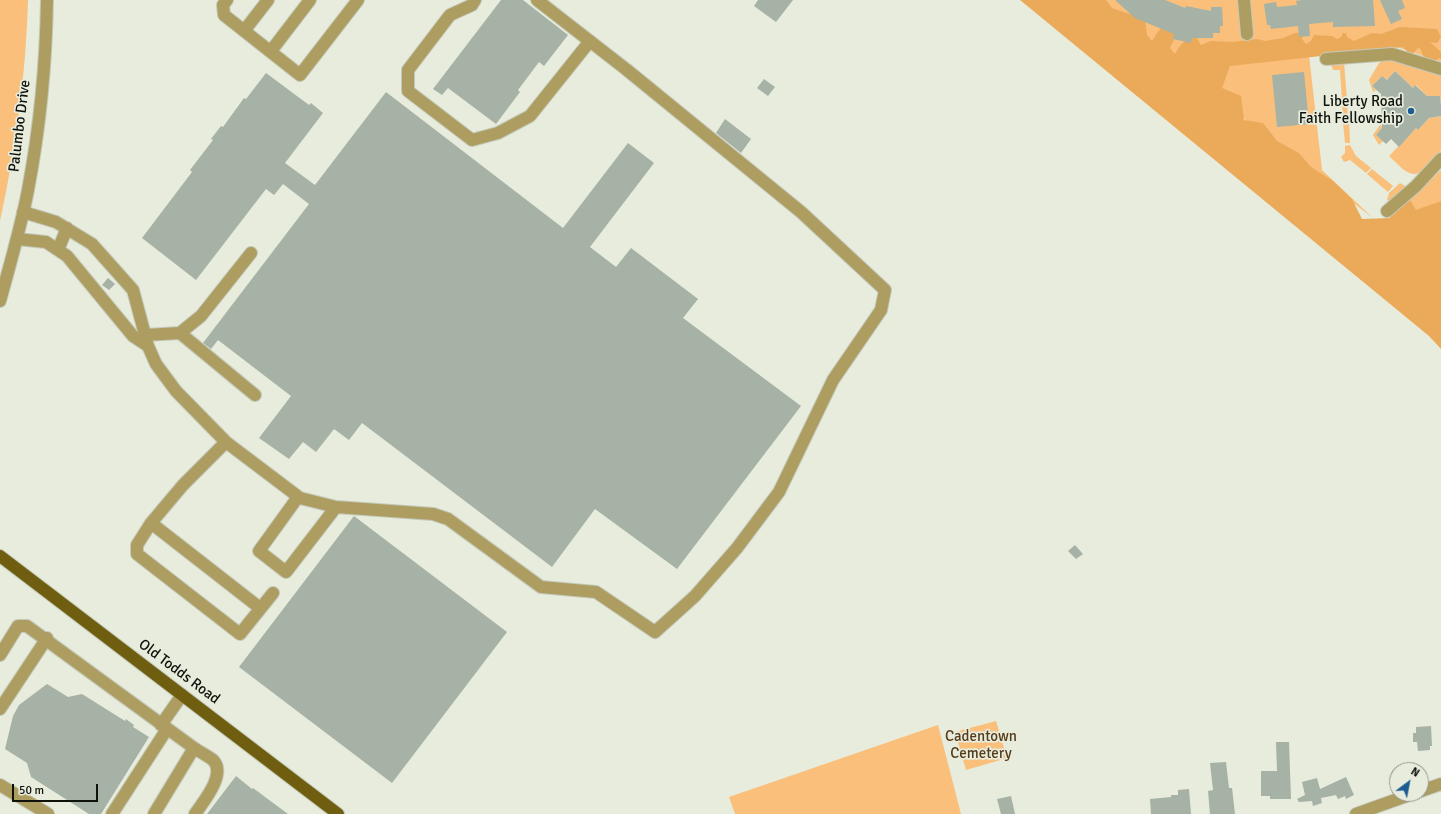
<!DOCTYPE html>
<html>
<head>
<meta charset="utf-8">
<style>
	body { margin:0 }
	#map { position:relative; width:1441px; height:814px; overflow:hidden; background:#e7ecdc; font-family:Signika,sans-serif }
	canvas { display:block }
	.north { position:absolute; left:1389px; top:762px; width:40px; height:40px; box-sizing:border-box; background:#e7ecdc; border:1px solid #919488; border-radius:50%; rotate:32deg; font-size:11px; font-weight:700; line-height:16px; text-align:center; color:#0f110b }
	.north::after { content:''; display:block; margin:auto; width:14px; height:18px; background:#1d5c92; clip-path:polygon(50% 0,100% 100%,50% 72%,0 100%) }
	.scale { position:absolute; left:12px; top:784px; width:86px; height:18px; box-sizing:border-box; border:2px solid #0f110b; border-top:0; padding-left:5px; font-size:12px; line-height:14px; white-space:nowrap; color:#0f110b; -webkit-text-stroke:3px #e7ecdc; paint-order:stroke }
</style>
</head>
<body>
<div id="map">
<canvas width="1441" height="814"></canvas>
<div class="north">N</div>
<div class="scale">50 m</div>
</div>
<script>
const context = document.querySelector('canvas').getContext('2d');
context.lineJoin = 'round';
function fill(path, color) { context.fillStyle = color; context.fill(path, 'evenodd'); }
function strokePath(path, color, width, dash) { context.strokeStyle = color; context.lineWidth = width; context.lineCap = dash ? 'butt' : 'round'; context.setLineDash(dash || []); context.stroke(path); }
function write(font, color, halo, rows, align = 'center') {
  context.font = font + ' Signika,sans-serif'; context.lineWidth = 3.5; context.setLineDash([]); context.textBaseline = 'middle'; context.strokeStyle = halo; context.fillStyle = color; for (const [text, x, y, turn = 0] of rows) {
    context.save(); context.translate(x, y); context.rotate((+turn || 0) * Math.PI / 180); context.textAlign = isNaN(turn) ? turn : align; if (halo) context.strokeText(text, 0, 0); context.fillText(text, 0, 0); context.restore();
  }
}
fill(new Path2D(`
	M 0,0 L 28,0 C 26,74 16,148 0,221 Z
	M 1082,0 L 1441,0 L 1441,62 L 1394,46 L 1309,55 L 1322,170 L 1373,218 L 1179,69 Z
	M 1385,59 L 1395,61 L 1441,75 L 1441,106 L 1440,96 L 1427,96 L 1416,85 L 1413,88 L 1395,71 L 1387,80 L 1382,76 L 1372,86 L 1376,90 L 1373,92 L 1369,80 L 1379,63 Z
	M 1344,62 L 1347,100 L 1342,101 L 1340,70 L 1333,70 L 1331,64 Z
	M 1342,103 L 1347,103 L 1348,120 L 1343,120 Z
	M 1441,116 L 1441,151 L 1419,173 C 1408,178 1397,163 1389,156 L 1416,128 L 1418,130 L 1429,118 Z
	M 1349,121 L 1350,143 L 1345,143 L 1343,122 Z
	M 1380,125 L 1383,127 L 1376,135 L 1383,141 L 1379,145 L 1373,135 Z
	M 1350,145 L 1356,156 L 1371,168 L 1366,173 L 1350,160 L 1344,162 L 1341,157 L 1345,153 L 1345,146 Z
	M 1372,169 L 1393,186 L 1388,192 L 1367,174 Z
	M 1441,170 L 1441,201 L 1416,211 L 1410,200 Z
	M 1400,183 L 1405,186 L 1404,189 L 1390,201 L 1387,200 L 1389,193 Z
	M 996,721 L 1007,758 L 966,770 L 955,732 Z
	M 938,725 L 961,814 L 735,814 L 729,797 Z`), '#f9bf7b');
fill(new Path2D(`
	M 1020,0 L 1106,0 L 1112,8 L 1145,19 L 1147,35 L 1152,41 L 1157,33 L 1163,26 L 1176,35 L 1170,48 L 1175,54 C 1180,44 1185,40 1195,35 L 1201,45 L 1211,41 L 1233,42 L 1257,39 L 1265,41 L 1283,38 L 1295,33 L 1303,33 L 1302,39 L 1306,44 L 1311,41 L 1314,35 L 1332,36 L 1337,39 L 1341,37 L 1343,33 L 1346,33 L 1347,37 L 1354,41 L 1372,33 L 1381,34 L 1400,27 L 1437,29 L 1441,37 L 1437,43 L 1430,42 L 1441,52 L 1441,60 L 1440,58 L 1434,61 L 1425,60 L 1420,48 L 1417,49 L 1411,56 L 1403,47 L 1230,66 L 1222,88 L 1241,96 L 1244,120 L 1263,123 L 1277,141 L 1299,153 L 1311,167 L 1333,181 L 1352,199 L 1362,219 L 1390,218 L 1389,205 L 1409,198 L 1416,210 L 1441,201 L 1441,349 L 1429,336 Z`), '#ebaa5a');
fill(new Path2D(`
	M 501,0 L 523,0 L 568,35 L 544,66 L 539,62 L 518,90 L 520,92 L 496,124 L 448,88 L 442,95 L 433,89 Z
	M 758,0 L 793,0 L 776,22 L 754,6 Z
	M 1115,0 L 1165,0 L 1185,8 L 1186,6 L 1211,11 L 1211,7 L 1222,7 L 1223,26 L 1220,26 L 1220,33 L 1213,33 L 1213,38 L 1192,38 L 1191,43 L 1173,39 L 1174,34 L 1135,18 Z
	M 1302,0 L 1373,0 L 1375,26 L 1333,27 L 1333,22 L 1309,24 L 1310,36 L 1299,37 L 1298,26 L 1271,29 L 1270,25 L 1267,25 L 1264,4 L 1276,2 L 1277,7 L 1297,5 L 1296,1 Z
	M 1380,0 L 1402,0 L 1405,8 L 1398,11 L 1402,19 L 1391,24 Z
	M 1395,71 L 1413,88 L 1415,85 L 1427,96 L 1440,96 L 1441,106 L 1441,116 L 1429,118 L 1418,130 L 1416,128 L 1399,147 L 1391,139 L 1386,144 L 1376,135 L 1382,128 L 1381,94 L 1372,86 L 1382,76 L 1387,80 Z
	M 1304,72 L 1309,124 L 1277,127 L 1272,75 Z
	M 266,73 L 309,105 L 311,103 L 323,113 L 285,163 L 315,185 L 386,92 L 563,228 L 628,143 L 654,163 L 590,247 L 616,267 L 631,248 L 698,299 L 683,318 L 801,406 L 677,569 L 595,509 L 552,567 L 362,423 L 349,440 L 334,429 L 316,452 L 303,442 L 289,459 L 259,438 L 291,396 L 218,340 L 211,349 L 203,343 L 309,204 L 283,184 L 274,195 L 266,189 L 196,280 L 142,238 L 192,172 L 190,170 L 213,140 L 211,139 L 221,126 L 223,127 L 244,98 L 246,99 Z
	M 764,79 L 775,87 L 768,96 L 757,88 Z
	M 725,119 L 751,139 L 741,153 L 716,133 Z
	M 108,278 L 115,284 L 109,290 L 102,285 Z
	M 354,516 L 507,632 L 392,783 L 239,667 Z
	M 1075,545 L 1083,554 L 1076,559 L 1068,551 Z
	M 47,684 L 68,697 L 82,694 L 125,721 L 126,719 L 134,725 L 133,727 L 149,737 L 101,814 L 89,814 L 31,777 L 27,763 L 5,749 L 13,716 L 19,705 Z
	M 1431,726 L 1432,746 L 1430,746 L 1430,750 L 1418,751 L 1417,742 L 1413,742 L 1413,733 L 1416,733 L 1416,727 Z
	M 1276,742 L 1289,742 L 1291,799 L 1270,799 L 1270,796 L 1261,796 L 1261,771 L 1277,771 Z
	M 1226,762 L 1229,788 L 1232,788 L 1235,814 L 1210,814 L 1208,791 L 1213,790 L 1210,763 Z
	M 236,776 L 252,789 L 253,788 L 288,814 L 207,814 Z
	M 1346,777 L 1354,795 L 1346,799 L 1345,796 L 1338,799 L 1336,795 L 1321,798 L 1322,803 L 1313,806 L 1312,801 L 1299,802 L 1297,799 L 1305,795 L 1302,782 L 1317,778 L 1320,789 Z
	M 1189,789 L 1191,814 L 1151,814 L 1150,799 L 1171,797 L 1171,795 L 1178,795 L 1178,790 Z
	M 1011,796 L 1015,814 L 1001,814 L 997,799 Z`), '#a5b2a5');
const minor = new Path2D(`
	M 227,0 L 223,5 L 224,15 L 300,75 L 358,0
	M 475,0 L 472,5 L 450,15 L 408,70 L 408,91 L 472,140 L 498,133 L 530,116 L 590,41
	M 1244,0 L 1247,34
	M 244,31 L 268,0
	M 271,51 L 310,0
	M 1326,59 L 1392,54 L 1441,69
	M 1387,211 L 1416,186 L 1441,159
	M 23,212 L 56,222 L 92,244 L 133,290 L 148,346
	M 17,239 L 46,242 L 67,256 L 133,336 L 148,346 L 156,364 L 176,391 L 226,442 L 300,498 L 336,507 L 433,514 L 448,519 L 541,587 L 596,592 L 655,632 L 695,596 L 737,548 L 779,492 L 833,380 L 881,310 L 885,290 L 801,212 L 627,70 L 537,0
	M 58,250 L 67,228
	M 0,301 C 10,264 21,227 28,190 C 40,127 46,63 47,0
	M 180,333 L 255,395
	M 146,335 L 180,333 L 201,316 L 251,253
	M 226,442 L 183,485 L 151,523 L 137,545 L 137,554 L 240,634 L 273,593
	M 298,497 L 259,551 L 286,572 L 336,507
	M 151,523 L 260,608
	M 0,655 L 18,626 L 27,626 L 194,748 L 154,814
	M 0,709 L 47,638
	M 161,725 L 182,695
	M 194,748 C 200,752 208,756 213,760 C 227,774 203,802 195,814
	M 0,785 L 48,814
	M 1421,791 L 1441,784
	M 112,814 L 167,729
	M 1356,814 L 1412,794`);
const major = new Path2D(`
	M 0,556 L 338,814`);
strokePath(minor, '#c4c9bb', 14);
strokePath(major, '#c4c9bb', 14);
strokePath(minor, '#ad9d60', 12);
strokePath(major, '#6f5e0f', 12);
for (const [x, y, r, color] of [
	[1411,111,4,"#1d5c92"]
]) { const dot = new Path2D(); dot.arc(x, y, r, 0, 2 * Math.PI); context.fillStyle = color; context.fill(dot); strokePath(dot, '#e7ecdc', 1.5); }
write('15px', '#0f110b', '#e7ecdc', [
	["Liberty Road",1403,102],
	["Faith Fellowship",1403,119]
], 'right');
write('15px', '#0f110b', '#e7ecdc', [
	["Palumbo Drive",20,126,-83],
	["Old Todds Road",179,672,37]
]);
write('15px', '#563b19', '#e7ecdc', [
	["Cadentown",981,737],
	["Cemetery",981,754]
]);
</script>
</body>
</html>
